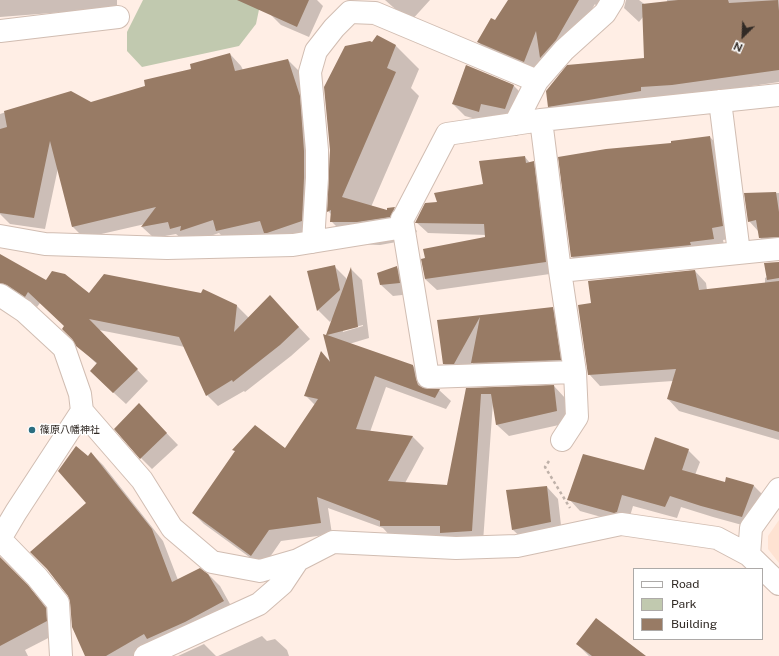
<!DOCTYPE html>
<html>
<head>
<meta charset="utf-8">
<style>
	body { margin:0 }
	#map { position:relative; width:779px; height:656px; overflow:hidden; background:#ffeee5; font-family:"Public Sans",sans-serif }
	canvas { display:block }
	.legend { position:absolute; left:633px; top:568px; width:130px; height:72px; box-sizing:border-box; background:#fff; border:1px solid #adaaa8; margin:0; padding:5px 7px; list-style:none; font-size:12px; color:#312a25 }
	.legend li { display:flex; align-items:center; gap:8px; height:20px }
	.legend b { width:20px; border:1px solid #adaaa8 }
	.north { position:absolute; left:723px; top:16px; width:40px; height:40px; -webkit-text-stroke:3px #fff; paint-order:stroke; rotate:204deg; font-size:11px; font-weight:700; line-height:16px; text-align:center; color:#312a25 }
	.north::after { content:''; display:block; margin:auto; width:14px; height:18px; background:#312a25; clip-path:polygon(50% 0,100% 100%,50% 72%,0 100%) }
</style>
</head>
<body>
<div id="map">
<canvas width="779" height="656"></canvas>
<ul class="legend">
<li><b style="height:5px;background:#fff"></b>Road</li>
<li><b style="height:11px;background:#c1c9af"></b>Park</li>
<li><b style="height:11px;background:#987b65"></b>Building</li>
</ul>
<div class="north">N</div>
</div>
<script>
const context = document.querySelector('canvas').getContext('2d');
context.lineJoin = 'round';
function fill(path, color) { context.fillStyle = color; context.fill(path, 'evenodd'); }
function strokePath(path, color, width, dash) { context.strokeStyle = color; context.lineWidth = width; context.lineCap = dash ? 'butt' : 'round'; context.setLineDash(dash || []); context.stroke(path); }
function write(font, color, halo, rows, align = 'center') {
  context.font = font + ' "Public Sans","Noto Sans JP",sans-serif'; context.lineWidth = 3; context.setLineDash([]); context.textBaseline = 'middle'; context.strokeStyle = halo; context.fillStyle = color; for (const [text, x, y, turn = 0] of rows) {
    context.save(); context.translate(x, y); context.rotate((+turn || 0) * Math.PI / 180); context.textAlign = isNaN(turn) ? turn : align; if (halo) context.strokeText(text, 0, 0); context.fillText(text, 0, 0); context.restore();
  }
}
fill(new Path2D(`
	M 779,520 L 779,563 L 768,549 L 768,536 Z`), '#fee2d2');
fill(new Path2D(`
	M 143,0 L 261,0 L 256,24 L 239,46 L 142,67 L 127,51 L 127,32 Z`), '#c1c9af');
fill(new Path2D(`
	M 0,0 L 117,0 L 117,16 L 78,11 L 0,17 Z
	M 274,0 L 317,0 L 323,6 L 309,37 L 281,25 L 269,13 Z
	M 385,0 L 430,0 L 410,22 Z
	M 509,0 L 600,0 L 596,6 L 595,4 L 568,52 L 552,69 L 541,58 L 535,73 L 490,54 L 478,42 L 495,21 Z
	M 626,0 L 639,0 L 668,22 L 667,0 L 779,0 L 779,82 L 684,96 L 561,118 L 549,106 L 645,59 L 643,17 L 639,22 L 624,8 Z
	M 377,36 L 396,46 L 419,69 L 411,88 L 419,96 L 371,207 L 388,212 L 388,209 L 394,208 L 417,231 L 413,239 L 380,245 L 354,244 L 331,221 L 332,215 L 328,211 L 330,150 L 372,43 Z
	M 230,54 L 241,66 L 243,70 L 288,60 L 300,72 L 313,232 L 276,244 L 266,234 L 228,242 L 219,233 L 193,242 L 183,240 L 176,234 L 154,238 L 142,227 L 145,224 L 84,238 L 72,226 L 58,168 L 45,229 L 10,224 L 0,214 L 0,114 L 33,103 L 91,103 L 146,87 Z
	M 466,66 L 514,86 L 525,97 L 516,120 L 493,115 L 490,123 L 465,116 L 453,104 Z
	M 710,137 L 721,149 L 734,238 L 723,240 L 725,250 L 583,268 L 572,257 L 672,144 Z
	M 525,157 L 530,163 L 533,162 L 545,174 L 557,273 L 437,290 L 425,279 L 486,238 L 486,235 L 428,233 L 416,222 L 439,203 L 484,185 Z
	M 779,193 L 779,249 L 772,249 L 760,238 L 759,232 L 749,221 L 745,194 Z
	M 0,257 L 46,281 L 90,294 L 237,306 L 249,318 L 270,296 L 310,339 L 291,356 L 245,392 L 244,391 L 218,406 L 207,395 L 185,347 L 99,330 L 148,381 L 126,404 L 102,382 L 97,364 L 77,345 L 65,326 L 40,303 L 37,307 L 19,296 L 0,288 Z
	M 779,263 L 779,440 L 679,411 L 668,399 L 673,381 L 600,386 L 589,374 L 592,304 L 695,271 L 706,283 L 707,290 L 765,283 L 765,278 L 767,277 Z
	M 334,266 L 346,278 L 347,281 L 351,269 L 362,280 L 369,338 L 349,344 L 413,366 L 425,378 L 427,390 L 439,390 L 451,401 L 446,409 L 386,387 L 370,432 L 413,437 L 424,448 L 405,483 L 448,486 L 467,389 L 554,386 L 565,398 L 568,423 L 509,436 L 497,425 L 493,402 L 483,542 L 392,538 L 383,528 L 328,508 L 332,534 L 281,541 L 263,567 L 204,524 L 193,513 L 236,452 L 234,450 L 285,450 L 315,405 L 305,395 L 321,352 L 332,363 L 327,336 L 333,318 L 330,322 L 318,310 L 308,271 ZM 363,325 L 363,326 L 343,332 L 343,330 Z
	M 397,268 L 408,279 L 411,294 L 393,296 L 381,285 Z
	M 552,308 L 564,320 L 572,371 L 484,374 L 472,363 L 466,375 L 455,375 L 444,364 L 438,321 Z
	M 150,416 L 178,445 L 152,469 L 141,458 Z
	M 688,450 L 700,462 L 695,475 L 725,483 L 727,478 L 754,486 L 765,497 L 753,528 L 713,517 L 681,507 L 677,518 L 633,506 L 628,523 L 626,524 L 580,511 L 569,499 L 645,471 Z
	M 91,453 L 103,465 L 163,541 L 178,580 L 208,574 L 220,586 L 235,613 L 137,656 L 86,656 L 88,457 Z
	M 547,487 L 558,499 L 562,534 L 525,541 L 513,530 Z
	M 0,558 L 39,598 L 57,620 L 58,633 L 25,650 L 28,656 L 0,656 Z
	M 262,636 L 267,641 L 275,639 L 287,650 L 289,656 L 218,656 Z
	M 204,644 L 216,656 L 178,656 Z
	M 577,644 L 645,656 L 589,656 Z`), '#0003');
fill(new Path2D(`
	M 237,0 L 309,0 L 297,27 Z
	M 508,0 L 579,0 L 556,40 L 540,58 L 536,31 L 524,62 L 477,42 L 491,18 L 495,20 Z
	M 678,0 L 728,0 L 729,3 L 778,0 L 779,11 L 779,70 L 672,85 L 641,87 L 641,91 L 548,107 L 546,91 L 567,65 L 644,58 L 642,4 Z
	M 377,35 L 396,45 L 387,68 L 396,72 L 342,197 L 387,210 L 387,208 L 395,207 L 390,217 L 357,222 L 330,222 L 331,210 L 327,212 L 330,150 L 324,87 L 345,46 L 370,41 L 372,42 Z
	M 230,53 L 235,71 L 288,59 L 300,96 L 304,151 L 304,178 L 302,221 L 267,233 L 264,233 L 260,221 L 216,231 L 213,220 L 180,231 L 181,226 L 170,229 L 168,222 L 141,227 L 156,207 L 72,227 L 50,141 L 34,218 L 0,213 L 0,129 L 7,127 L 4,111 L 71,91 L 91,102 L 145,86 L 144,80 L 191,69 L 190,64 Z
	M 466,65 L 514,85 L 505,109 L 481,104 L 479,112 L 452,104 Z
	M 710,136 L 723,226 L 712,228 L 714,239 L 690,242 L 691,245 L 571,257 L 558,157 L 606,149 L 671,143 L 671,141 Z
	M 525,156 L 526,163 L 534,161 L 546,262 L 425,279 L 421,259 L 425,258 L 423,249 L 485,237 L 484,224 L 415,223 L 425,203 L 437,202 L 434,193 L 483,184 L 479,161 Z
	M 776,192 L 779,212 L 779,237 L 759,238 L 756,220 L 748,222 L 744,193 Z
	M 0,254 L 46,280 L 52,271 L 65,274 L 89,293 L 104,274 L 201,293 L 203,289 L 237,305 L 234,332 L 270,295 L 299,327 L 280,345 L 233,382 L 232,380 L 206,396 L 179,337 L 89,319 L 138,369 L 113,393 L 90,371 L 97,363 L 76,346 L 72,339 L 62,329 L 64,326 L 28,292 L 25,297 L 7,285 L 0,283 Z
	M 779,262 L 779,278 L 767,280 L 764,263 Z
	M 335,265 L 340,290 L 317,311 L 307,271 Z
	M 397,266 L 400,283 L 380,285 L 377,273 Z
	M 351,267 L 358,327 L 327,335 L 413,365 L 416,379 L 418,385 L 423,388 L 428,389 L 440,389 L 435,398 L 375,376 L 356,429 L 413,436 L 388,481 L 447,485 L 466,388 L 554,385 L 557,411 L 496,425 L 491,394 L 481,394 L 472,531 L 440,533 L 440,526 L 380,526 L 380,521 L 317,497 L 321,523 L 269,530 L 251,556 L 192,513 L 235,451 L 232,450 L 255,425 L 285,448 L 318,399 L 304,396 L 321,351 L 330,362 L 323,334 L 326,335 Z
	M 695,270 L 699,290 L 779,281 L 779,432 L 667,399 L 676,369 L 588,375 L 578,305 L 591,303 L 588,281 Z
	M 553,307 L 561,360 L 471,363 L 480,317 L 454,364 L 443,364 L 437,320 Z
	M 139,403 L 167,433 L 140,459 L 114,429 Z
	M 655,437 L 689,449 L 682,470 L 725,482 L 726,477 L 754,485 L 742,517 L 701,506 L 670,496 L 665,507 L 622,495 L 617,512 L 614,513 L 567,500 L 583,454 L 644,470 Z
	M 76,446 L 88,456 L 91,452 L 152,529 L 172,582 L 200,568 L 208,574 L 224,601 L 185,622 L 147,639 L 144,634 L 106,656 L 85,656 L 72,627 L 70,602 L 68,596 L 47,569 L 30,552 L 86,503 L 58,471 Z
	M 547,486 L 551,522 L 512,530 L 506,490 Z
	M 0,557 L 28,585 L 46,608 L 47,621 L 0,646 Z
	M 596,618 L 646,656 L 592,656 L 576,644 Z`), '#987b65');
const minor = new Path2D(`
	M 0,31 L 118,17
	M 720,101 L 739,253
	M 515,124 L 537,81 L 564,50 L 605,13 L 613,0
	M 402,219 L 428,377 L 575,372 L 560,271 L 541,120
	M 0,236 L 45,244 L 167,248 L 293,245 L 398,228 L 447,134 L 541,120 L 779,95
	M 313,242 L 317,178 L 317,150 L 310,72 L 316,51 L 334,28 L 350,12 L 375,13 L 537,81
	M 560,271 L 779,249
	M 0,295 L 24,311 L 64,348 L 80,394 L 82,411 L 16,512 L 0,539 L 37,577 L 58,603 L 61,656
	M 82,411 L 142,480 L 172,528 L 212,562 L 260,571 L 298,560
	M 562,440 L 577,417 L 575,372
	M 749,555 L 751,528 L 779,489
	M 145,656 L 259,604 L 282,584 L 298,560 L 333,542 L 456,548 L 517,546 L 621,524 L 717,538 L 749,555 L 779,584`);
strokePath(minor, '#d1bdb2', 24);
strokePath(new Path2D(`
	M 549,461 L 545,467 L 570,508`), '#bfb1a9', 2.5, [3, 3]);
strokePath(minor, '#fff', 22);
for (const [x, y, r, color] of [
	[32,430,4,"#2c6e80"]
]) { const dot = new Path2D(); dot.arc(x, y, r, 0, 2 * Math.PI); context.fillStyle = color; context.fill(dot); strokePath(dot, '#fff', 1.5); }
write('10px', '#312a25', '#fff', [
	["篠原八幡神社",40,430]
], 'left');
</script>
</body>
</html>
